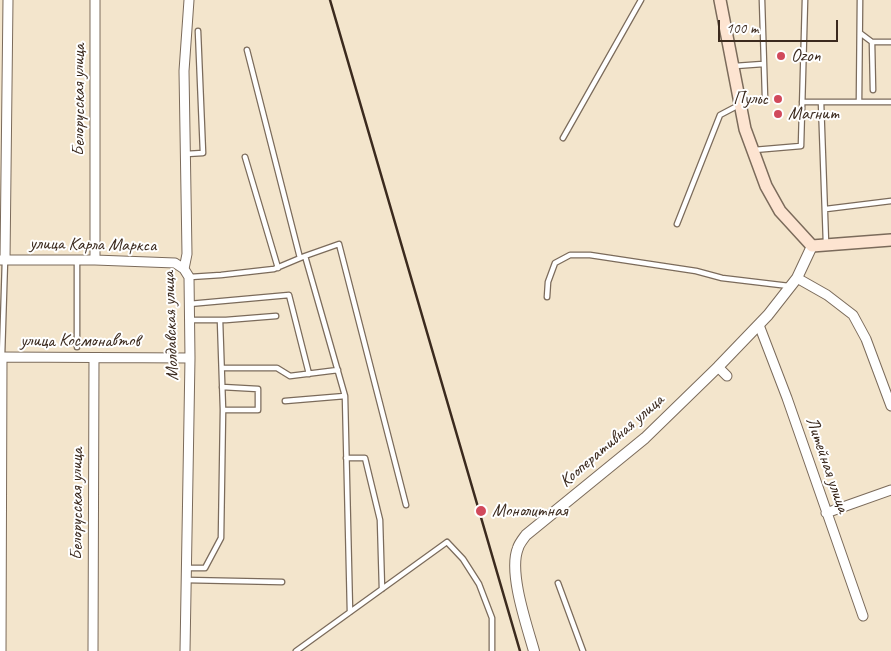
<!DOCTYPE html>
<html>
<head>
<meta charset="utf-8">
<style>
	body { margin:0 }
	#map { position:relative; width:891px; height:651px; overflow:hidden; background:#f3e5cc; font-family:Caveat,sans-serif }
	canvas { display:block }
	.scale { position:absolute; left:718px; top:20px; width:120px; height:22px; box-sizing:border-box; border:2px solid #3b2a1e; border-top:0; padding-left:6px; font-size:15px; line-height:18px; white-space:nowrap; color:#3b2a1e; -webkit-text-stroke:4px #fff; paint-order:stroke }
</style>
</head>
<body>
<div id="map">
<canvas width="891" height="651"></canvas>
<div class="scale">100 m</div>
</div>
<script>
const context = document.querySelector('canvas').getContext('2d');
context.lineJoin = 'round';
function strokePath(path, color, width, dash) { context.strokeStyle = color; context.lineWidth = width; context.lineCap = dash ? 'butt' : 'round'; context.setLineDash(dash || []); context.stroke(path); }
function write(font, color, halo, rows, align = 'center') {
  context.font = font + ' Caveat,sans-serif'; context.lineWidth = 4; context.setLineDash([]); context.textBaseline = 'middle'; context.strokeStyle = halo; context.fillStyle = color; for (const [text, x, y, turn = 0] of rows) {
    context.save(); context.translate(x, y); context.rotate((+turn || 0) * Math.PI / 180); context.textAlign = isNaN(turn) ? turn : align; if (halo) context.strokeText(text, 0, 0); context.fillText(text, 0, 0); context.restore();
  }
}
const service = new Path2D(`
	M 762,0 L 765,97
	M 860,33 L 872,42 L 891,42
	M 872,42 L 873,90
	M 247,50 L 300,258
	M 735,66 L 763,64
	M 802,102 L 891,102
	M 821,102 L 826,243
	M 859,102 L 860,0
	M 563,138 L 641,0
	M 754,150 L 801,146 L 805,0
	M 186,154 L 203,153 L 198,31
	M 245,157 L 278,268
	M 826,209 L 891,201
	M 677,224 L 720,115 L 739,105
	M 305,256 L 339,244 L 406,505
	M 190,277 L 221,275 L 274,269 L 305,256 L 345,396 L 350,612
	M 547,297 L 548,282 L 555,263 L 570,255 L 590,255 L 696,271 L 722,278 L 789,286
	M 189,304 L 289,295 L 309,374
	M 190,320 L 226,320 L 276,316
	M 77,347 L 77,260
	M 2,356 L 5,260
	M 222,368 L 277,368 L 290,376 L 338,370
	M 222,387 L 258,389 L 258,410 L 223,410
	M 285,401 L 345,396
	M 346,458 L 365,458 L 380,520 L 382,589
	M 187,568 L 205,568 L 221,538 L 223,410 L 220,320
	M 186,580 L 282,582
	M 558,583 L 583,651
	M 296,651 L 447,542 L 463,559 L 479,584 L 492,618 L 492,651`);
const minor = new Path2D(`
	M 0,260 L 95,260 L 175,263 L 184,269
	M 5,260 L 8,0
	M 95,260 L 95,0
	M 797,278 L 827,295 L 853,315 L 866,339 L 891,406
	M 759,325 L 787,398 L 863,616
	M 0,357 L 190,358
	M 718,367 L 727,376
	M 826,513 L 891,490
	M 1,651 L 2,357
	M 93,651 L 94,358
	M 185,651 L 190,358 L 189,277 L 184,269 L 187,254 L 184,71 L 189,0`);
const tertiary = new Path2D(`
	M 534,651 C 527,626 508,572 518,548 C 519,544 523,539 526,535 L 645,438 L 718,367 L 768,315 L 797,278 L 812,246`);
const secondary = new Path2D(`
	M 720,0 L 745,129 L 766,186 L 780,211 L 812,246 L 891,240`);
strokePath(service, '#7b6b5b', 7);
strokePath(minor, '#7b6b5b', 11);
strokePath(tertiary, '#7b6b5b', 12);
strokePath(secondary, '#7b6b5b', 14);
strokePath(service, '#fff', 4.5);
strokePath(minor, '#fff', 9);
strokePath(tertiary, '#fff', 10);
strokePath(secondary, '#fde4d1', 11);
strokePath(new Path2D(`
	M 330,0 L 520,651`), '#3b2a1e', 2.5);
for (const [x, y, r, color] of [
	[781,56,5,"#d1495b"],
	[778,99,5,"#d1495b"],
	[778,114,5,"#d1495b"],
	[481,511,6,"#d1495b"]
]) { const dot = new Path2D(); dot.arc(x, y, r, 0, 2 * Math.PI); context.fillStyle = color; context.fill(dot); strokePath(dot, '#fff', 2); }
write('18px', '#3b2a1e', '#fff', [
	["Ozon",791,56],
	["Пульс",768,99,"right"],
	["Магнит",788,114],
	["Монолитная",492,511]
], 'left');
write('18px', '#3b2a1e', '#fff', [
	["Белорусская улица",79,100,-90],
	["улица Карла Маркса",93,245,1],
	["Молдавская улица",171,326,-92],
	["улица Космонавтов",80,341],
	["Кооперативная улица",612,441,-41],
	["Литейная улица",827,465,71],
	["Белорусская улица",77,504,-90]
]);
</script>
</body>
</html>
